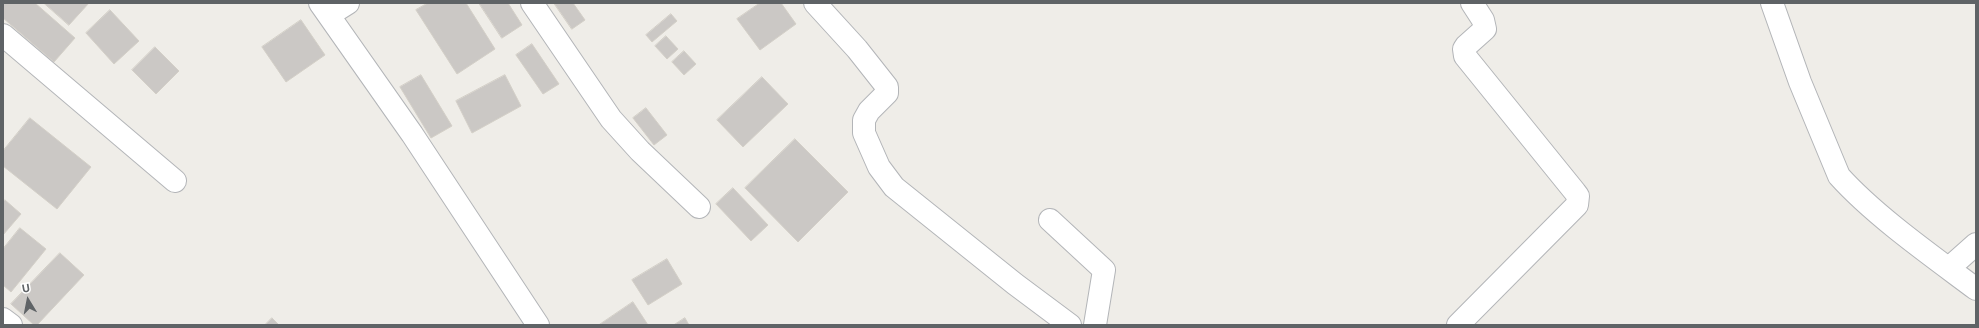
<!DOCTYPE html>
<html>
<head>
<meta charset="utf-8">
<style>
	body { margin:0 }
	#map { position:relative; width:1979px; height:328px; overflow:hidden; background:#efede8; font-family:"Open Sans",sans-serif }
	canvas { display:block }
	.frame { position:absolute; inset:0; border:4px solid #5f6366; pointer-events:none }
	.north { position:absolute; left:8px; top:280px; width:40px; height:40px; -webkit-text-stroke:3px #fff; paint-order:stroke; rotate:350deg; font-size:11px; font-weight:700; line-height:16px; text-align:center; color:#5f6366 }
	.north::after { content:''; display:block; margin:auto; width:14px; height:18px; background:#5f6366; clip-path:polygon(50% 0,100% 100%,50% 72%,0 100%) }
</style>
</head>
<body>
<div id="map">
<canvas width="1979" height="328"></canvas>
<div class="frame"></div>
<div class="north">U</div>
</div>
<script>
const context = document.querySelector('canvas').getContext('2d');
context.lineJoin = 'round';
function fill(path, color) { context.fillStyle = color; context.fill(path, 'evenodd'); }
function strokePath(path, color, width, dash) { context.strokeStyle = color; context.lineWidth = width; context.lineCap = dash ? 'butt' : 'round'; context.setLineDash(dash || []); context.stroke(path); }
const building = new Path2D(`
	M 3,3 L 35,3 L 75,38 L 54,62 L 3,18 Z
	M 44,3 L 89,3 L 69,25 Z
	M 428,3 L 466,3 L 495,49 L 457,74 L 416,10 Z
	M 479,3 L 508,3 L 522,25 L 502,38 Z
	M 554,3 L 573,3 L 585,20 L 572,29 Z
	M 760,3 L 781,3 L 796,24 L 760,50 L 737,19 Z
	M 110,10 L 139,41 L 114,64 L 86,33 Z
	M 671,14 L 677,21 L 652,42 L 646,35 Z
	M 301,20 L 325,55 L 286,82 L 262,47 Z
	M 666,36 L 678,49 L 667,59 L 655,46 Z
	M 532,44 L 559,84 L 543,94 L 516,55 Z
	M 155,47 L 179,71 L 156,94 L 132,70 Z
	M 684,51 L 696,64 L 684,75 L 672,62 Z
	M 421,75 L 452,126 L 431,138 L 400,87 Z
	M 505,75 L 521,106 L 472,133 L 456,101 Z
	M 762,77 L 788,104 L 743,147 L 717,120 Z
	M 646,108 L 667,135 L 654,145 L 633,118 Z
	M 30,118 L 91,167 L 57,209 L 3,166 L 3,151 Z
	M 795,139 L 848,192 L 798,242 L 745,188 Z
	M 733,188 L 768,225 L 751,241 L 716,204 Z
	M 5,200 L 21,214 L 3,235 L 3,202 Z
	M 20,228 L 46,249 L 11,292 L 3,285 L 3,249 Z
	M 60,253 L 84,275 L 37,325 L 34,325 L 11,304 Z
	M 667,259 L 682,284 L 648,305 L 632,280 Z
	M 633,302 L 648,325 L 599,325 Z
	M 272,318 L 279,325 L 265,325 Z
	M 685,318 L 689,325 L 674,325 Z`);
fill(building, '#cbc8c5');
strokePath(building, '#d3cfc7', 1);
const minor = new Path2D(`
	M 320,3 L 412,134 L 538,325
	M 532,3 L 611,119 L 640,151 L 699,207
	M 815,3 L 857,49 L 887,87 L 887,93 L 869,111 L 864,120 L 864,133 L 879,167 L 894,187 L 1015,284 L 1070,325
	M 1772,3 L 1800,82 L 1839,176 C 1875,216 1932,256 1976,289
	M 329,15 L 348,3
	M 3,35 L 175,181
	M 1050,220 L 1104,270 L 1095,325
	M 1949,268 L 1976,244
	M 3,319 L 11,325
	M 1458,325 L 1577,205 L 1578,196 L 1575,192 L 1465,56 L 1464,49 L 1466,46 L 1485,29 L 1483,20 L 1472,3`);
strokePath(minor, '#b3b5b8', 24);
strokePath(minor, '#fff', 22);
</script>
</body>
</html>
